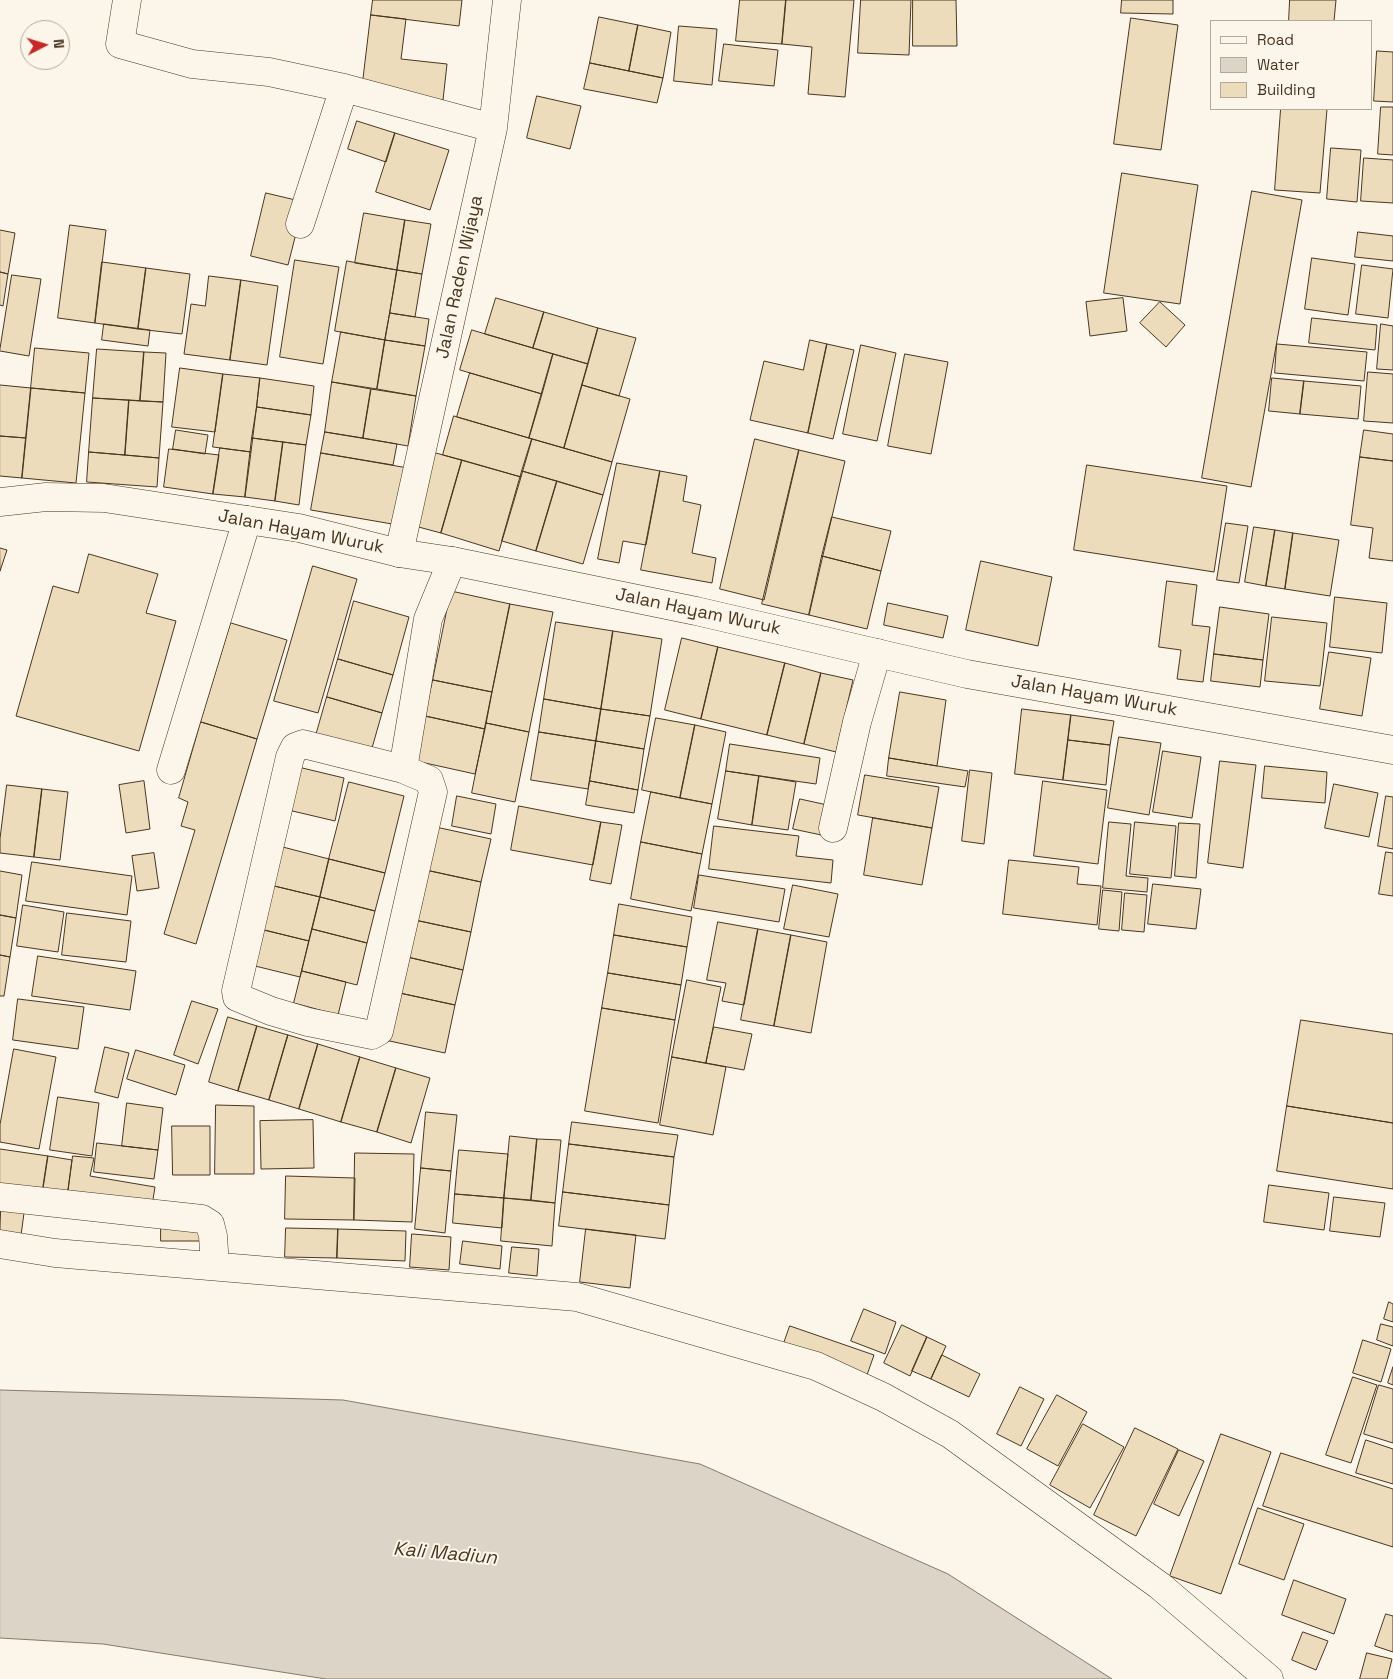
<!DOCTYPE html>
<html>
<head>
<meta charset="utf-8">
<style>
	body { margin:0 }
	#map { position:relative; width:1393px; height:1679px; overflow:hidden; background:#fbf6e9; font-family:"Space Grotesk",sans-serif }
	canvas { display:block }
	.legend { position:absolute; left:1210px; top:20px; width:162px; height:90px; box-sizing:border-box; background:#fbf6e9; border:1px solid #b4a999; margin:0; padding:6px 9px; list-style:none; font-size:15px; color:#4a3520 }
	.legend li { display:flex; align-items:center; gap:10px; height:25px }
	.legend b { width:25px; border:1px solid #b4a999 }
	.north { position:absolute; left:20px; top:20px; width:50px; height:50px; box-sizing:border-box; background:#fbf6e9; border:1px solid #b4a999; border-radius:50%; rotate:85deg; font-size:14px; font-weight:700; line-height:20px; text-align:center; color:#4a3520 }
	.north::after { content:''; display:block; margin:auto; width:18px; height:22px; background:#c62828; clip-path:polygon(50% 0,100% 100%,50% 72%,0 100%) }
</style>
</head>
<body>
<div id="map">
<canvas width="1393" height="1679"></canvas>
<ul class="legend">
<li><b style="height:6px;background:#fbf6e9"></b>Road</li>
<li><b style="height:14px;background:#dcd4c6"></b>Water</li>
<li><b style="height:14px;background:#ecdcbc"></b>Building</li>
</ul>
<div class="north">N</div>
</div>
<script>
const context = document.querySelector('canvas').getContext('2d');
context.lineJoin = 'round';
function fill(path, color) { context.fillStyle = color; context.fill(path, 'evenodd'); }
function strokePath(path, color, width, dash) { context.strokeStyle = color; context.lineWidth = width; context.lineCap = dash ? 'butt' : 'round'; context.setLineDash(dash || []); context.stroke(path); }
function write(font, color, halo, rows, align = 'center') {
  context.font = font + ' "Space Grotesk",sans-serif'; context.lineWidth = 4; context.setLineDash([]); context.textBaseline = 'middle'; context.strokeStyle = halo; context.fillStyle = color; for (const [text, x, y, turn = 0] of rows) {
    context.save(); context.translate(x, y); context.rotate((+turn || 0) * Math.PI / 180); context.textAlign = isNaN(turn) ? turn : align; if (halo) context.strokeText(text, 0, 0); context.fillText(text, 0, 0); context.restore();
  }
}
const water = new Path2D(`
	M 0,1390 L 343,1400 L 700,1464 L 948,1574 L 1112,1679 L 326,1679 L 103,1644 L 0,1638 Z`);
fill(water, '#dcd4c6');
strokePath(water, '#887966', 1);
const building = new Path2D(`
	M 373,0 L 462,0 L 459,26 L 371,15 Z
	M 740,0 L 786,0 L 782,44 L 736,41 Z
	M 786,0 L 854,0 L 845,97 L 808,94 L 812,47 L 782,44 Z
	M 861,0 L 911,0 L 909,55 L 858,53 Z
	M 913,0 L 956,0 L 957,46 L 913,46 Z
	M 1122,0 L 1173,0 L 1173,14 L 1121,13 Z
	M 1290,0 L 1336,0 L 1334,21 L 1289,21 Z
	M 371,15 L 406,19 L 401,59 L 447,64 L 443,100 L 362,90 Z
	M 599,17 L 638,25 L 629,71 L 590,63 Z
	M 1131,18 L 1178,25 L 1161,150 L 1114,144 Z
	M 638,25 L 671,32 L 663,78 L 629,71 Z
	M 679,26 L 717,29 L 712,85 L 674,81 Z
	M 724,44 L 778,50 L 774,86 L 719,81 Z
	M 1377,51 L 1393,52 L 1393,102 L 1374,101 Z
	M 590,63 L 663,78 L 657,103 L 584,89 Z
	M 537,96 L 581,106 L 570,149 L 527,138 Z
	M 1381,107 L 1393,107 L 1393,155 L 1378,154 Z
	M 1281,109 L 1327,109 L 1320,193 L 1275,190 Z
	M 357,121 L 395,133 L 386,162 L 348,149 Z
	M 395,133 L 449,150 L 430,210 L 376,192 Z
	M 1331,148 L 1361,150 L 1357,202 L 1327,199 Z
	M 1364,158 L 1393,160 L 1393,203 L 1361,201 Z
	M 1122,173 L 1198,185 L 1180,304 L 1104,293 Z
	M 1252,191 L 1302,200 L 1251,487 L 1202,478 Z
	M 266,193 L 304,202 L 288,265 L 251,256 Z
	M 364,213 L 405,220 L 397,270 L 355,263 Z
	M 405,220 L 431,224 L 422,274 L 397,270 Z
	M 70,225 L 106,230 L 95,323 L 58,318 Z
	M 0,230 L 15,233 L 8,274 L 0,272 Z
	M 1358,232 L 1393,236 L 1393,261 L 1355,257 Z
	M 1312,258 L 1355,264 L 1348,315 L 1305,309 Z
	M 295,260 L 339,267 L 323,364 L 280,357 Z
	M 347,261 L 397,270 L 385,340 L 335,331 Z
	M 102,262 L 146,268 L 138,329 L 95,323 Z
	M 1362,265 L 1393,269 L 1388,318 L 1356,314 Z
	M 146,268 L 190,274 L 182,334 L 138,329 Z
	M 397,270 L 422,274 L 415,317 L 390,313 Z
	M 0,272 L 8,274 L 3,306 L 0,305 Z
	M 12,275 L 41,279 L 29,356 L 0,351 Z
	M 209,276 L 241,280 L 230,360 L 184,354 L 191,304 L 205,306 Z
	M 241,280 L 278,286 L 267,365 L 230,360 Z
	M 496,298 L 544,312 L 533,348 L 485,334 Z
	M 1123,298 L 1127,331 L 1090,336 L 1086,302 Z
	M 1160,302 L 1185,325 L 1166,347 L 1140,323 Z
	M 544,312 L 598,328 L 588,364 L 533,348 Z
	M 390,313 L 429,319 L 425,346 L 385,340 Z
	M 1312,318 L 1377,325 L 1375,350 L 1309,343 Z
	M 104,324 L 150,330 L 148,346 L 102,340 Z
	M 1381,324 L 1393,326 L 1393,370 L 1377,369 Z
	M 598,328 L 636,338 L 619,396 L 582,385 Z
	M 472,330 L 553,354 L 542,394 L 460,370 Z
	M 341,332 L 385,340 L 377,389 L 332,382 Z
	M 385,340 L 425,346 L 416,396 L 377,389 Z
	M 810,340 L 827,344 L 808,433 L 750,420 L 764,361 L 803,370 Z
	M 827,344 L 854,350 L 833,439 L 808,433 Z
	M 1277,344 L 1367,352 L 1364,381 L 1275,373 Z
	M 861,345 L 896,353 L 877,441 L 843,434 Z
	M 35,348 L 89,353 L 85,393 L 31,388 Z
	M 97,349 L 144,352 L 140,401 L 93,398 Z
	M 144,352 L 166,353 L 163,402 L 140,401 Z
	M 553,354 L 588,364 L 564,448 L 529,438 Z
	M 905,354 L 948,362 L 931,454 L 888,446 Z
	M 180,368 L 223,374 L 215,432 L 172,427 Z
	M 1368,372 L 1393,374 L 1393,423 L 1364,421 Z
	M 470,373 L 542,394 L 529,438 L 457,417 Z
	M 223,374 L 260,378 L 251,452 L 213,447 Z
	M 260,378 L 314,386 L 311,415 L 257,407 Z
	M 1272,378 L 1304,381 L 1300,414 L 1269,411 Z
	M 1304,381 L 1361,386 L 1358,419 L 1300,414 Z
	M 332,382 L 371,389 L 363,438 L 325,432 Z
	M 0,385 L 31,388 L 26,438 L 0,436 Z
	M 582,385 L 630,399 L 612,462 L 564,448 Z
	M 31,388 L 85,393 L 76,483 L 22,478 Z
	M 371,389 L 416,396 L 408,446 L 363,438 Z
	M 93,398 L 129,400 L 125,455 L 89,452 Z
	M 129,400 L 163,402 L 159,458 L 125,455 Z
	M 257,407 L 311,415 L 306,445 L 252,438 Z
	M 454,416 L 532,439 L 521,477 L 443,455 Z
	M 176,430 L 208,435 L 205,454 L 173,449 Z
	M 1364,430 L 1393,434 L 1393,461 L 1360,457 Z
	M 325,432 L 397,444 L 393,465 L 321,453 Z
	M 0,436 L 26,438 L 22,478 L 0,476 Z
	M 252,438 L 283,442 L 275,501 L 245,497 Z
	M 532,439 L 612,462 L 603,495 L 522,471 Z
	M 755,439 L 799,450 L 764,600 L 720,589 Z
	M 283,442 L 306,445 L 299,505 L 275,501 Z
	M 220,448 L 251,452 L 245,497 L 213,494 Z
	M 169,449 L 219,455 L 213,494 L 164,487 Z
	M 799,450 L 845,461 L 809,615 L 762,604 Z
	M 89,452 L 159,458 L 157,487 L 87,482 Z
	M 432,452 L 462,460 L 441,533 L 411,525 Z
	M 321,453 L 408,468 L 398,525 L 311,510 Z
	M 1360,457 L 1393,461 L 1393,561 L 1369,558 L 1373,528 L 1351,525 Z
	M 462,460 L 521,477 L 499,551 L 441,533 Z
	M 617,463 L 660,471 L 646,545 L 623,541 L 619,563 L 598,559 Z
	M 1087,465 L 1227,486 L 1214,572 L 1074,550 Z
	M 522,471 L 557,481 L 536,551 L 502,541 Z
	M 660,471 L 687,476 L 683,501 L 701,505 L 692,553 L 716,558 L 712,583 L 641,570 Z
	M 557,481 L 603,495 L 583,564 L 536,551 Z
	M 832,517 L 891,531 L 881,571 L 822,556 Z
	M 1226,523 L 1248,526 L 1239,583 L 1217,580 Z
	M 1254,527 L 1275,530 L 1266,586 L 1245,582 Z
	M 1275,530 L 1293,533 L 1285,589 L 1266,586 Z
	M 1293,533 L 1339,540 L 1330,596 L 1285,589 Z
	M 0,548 L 7,550 L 0,571 Z
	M 89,554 L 158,574 L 146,613 L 176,621 L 139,751 L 16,716 L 53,586 L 78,593 Z
	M 822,556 L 881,571 L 867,629 L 809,615 Z
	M 981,561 L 1052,577 L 1038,646 L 966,630 Z
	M 313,566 L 357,579 L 318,713 L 274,701 Z
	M 1167,581 L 1197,585 L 1192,625 L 1210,627 L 1203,682 L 1177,679 L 1181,650 L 1159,647 Z
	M 451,591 L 510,604 L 492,692 L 433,680 Z
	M 1335,597 L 1387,603 L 1382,653 L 1330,647 Z
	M 354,601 L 409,617 L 393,675 L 338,659 Z
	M 888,603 L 948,616 L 943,638 L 884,625 Z
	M 510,604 L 553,612 L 529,732 L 486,723 Z
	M 1220,607 L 1269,614 L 1263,660 L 1214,654 Z
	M 1272,617 L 1327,623 L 1320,686 L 1265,681 Z
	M 556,622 L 613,631 L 601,709 L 544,699 Z
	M 231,623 L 287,640 L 257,739 L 201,722 Z
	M 613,631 L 662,639 L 650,716 L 601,709 Z
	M 682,638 L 718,647 L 701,719 L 665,710 Z
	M 718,647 L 785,663 L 767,735 L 701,719 Z
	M 1329,652 L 1371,658 L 1362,716 L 1320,709 Z
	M 1214,654 L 1263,660 L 1260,687 L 1211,681 Z
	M 338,659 L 393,675 L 382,713 L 327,697 Z
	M 785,663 L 821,673 L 804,744 L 767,735 Z
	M 821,673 L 853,680 L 836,752 L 804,744 Z
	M 433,680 L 492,692 L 485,729 L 425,716 Z
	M 900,692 L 946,700 L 937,766 L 889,758 Z
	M 327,697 L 382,713 L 370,755 L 315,739 Z
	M 544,699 L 601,709 L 596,741 L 539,732 Z
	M 601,709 L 650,716 L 644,749 L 596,741 Z
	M 1022,709 L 1071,715 L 1063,780 L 1015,774 Z
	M 1071,715 L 1114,721 L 1110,745 L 1068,740 Z
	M 425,716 L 485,729 L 475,774 L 416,761 Z
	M 656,718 L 695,725 L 680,798 L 642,790 Z
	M 201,722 L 257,739 L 196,944 L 164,934 L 195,830 L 181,826 L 188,802 L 179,798 Z
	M 486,723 L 529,732 L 515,802 L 472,793 Z
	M 695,725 L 726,732 L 712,804 L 680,798 Z
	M 539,732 L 596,741 L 588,789 L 531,780 Z
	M 1119,737 L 1161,743 L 1149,815 L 1108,808 Z
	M 1068,740 L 1110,745 L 1106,785 L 1063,780 Z
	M 596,741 L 644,749 L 638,790 L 590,781 Z
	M 730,744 L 820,758 L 816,784 L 726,771 Z
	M 1163,751 L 1201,757 L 1192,818 L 1153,812 Z
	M 889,758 L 968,771 L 965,787 L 887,776 Z
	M 1220,761 L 1256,765 L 1243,868 L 1208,863 Z
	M 294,766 L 344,778 L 335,821 L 284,809 Z
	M 1265,766 L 1327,772 L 1325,803 L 1262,798 Z
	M 970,770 L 992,773 L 984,844 L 962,841 Z
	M 726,771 L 759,776 L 752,825 L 718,819 Z
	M 865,775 L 939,787 L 932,828 L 858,815 Z
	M 759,776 L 796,782 L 788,830 L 752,825 Z
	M 144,781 L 150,829 L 126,833 L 119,785 Z
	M 590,781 L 638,790 L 634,813 L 586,805 Z
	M 1043,781 L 1107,790 L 1098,864 L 1034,856 Z
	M 349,782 L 404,796 L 385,873 L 329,859 Z
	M 1334,784 L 1378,793 L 1369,837 L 1325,828 Z
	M 7,785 L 42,789 L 34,857 L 0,853 L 0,839 Z
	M 42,789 L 68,792 L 60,860 L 34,857 Z
	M 651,792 L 712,804 L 702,854 L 641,842 Z
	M 457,796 L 496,804 L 491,834 L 452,826 Z
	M 1386,796 L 1393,797 L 1393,849 L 1378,846 Z
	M 800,799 L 832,806 L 826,836 L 793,829 Z
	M 519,806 L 601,822 L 593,865 L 511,850 Z
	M 873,818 L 932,828 L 922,885 L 864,875 Z
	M 601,822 L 622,825 L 611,884 L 590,880 Z
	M 1109,822 L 1131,824 L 1126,876 L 1148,878 L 1147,892 L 1103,888 Z
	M 1135,822 L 1176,826 L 1171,878 L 1130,874 Z
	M 1179,823 L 1200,824 L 1196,878 L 1175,876 Z
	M 431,826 L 491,839 L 481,882 L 421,869 Z
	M 714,826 L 799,836 L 796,856 L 833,860 L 831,883 L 709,869 Z
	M 641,842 L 702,854 L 691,911 L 631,899 Z
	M 275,845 L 329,859 L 320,897 L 266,884 Z
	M 1386,852 L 1393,853 L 1393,896 L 1379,894 Z
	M 154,853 L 159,888 L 137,891 L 132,856 Z
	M 329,859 L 385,873 L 375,911 L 320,897 Z
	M 1009,860 L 1079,867 L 1077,884 L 1101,886 L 1097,925 L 1003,914 Z
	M 32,862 L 132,876 L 127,915 L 26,901 Z
	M 421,869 L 481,882 L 471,932 L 410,919 Z
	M 0,871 L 22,875 L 16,918 L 0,915 Z
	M 699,875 L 785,889 L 779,922 L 694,908 Z
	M 266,884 L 320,897 L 309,941 L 260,929 Z
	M 1153,884 L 1201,889 L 1196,929 L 1148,924 Z
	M 793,885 L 838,894 L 829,937 L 784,929 Z
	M 1103,890 L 1122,892 L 1119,931 L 1099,929 Z
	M 1125,893 L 1147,895 L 1144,932 L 1122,930 Z
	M 320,897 L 375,911 L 367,943 L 312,929 Z
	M 619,904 L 692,917 L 687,947 L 614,935 Z
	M 23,905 L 64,912 L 58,952 L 17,946 Z
	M 67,913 L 131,921 L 126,962 L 62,955 Z
	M 0,915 L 16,918 L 10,957 L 0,955 Z
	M 410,919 L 471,932 L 463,970 L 403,956 Z
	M 718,922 L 758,929 L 744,1005 L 722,1001 L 726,983 L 707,980 Z
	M 260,929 L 309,941 L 300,977 L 251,965 Z
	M 312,929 L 367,943 L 357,985 L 302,971 Z
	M 758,929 L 791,935 L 774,1026 L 741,1020 Z
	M 614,935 L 687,947 L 681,985 L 608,973 Z
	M 791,935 L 827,942 L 811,1033 L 774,1026 Z
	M 0,955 L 10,957 L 4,996 L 0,996 Z
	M 38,956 L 136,971 L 130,1010 L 32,996 Z
	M 403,956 L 463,970 L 455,1005 L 395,992 Z
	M 302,971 L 346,982 L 338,1015 L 294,1003 Z
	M 608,973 L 681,985 L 675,1020 L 602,1008 Z
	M 687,980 L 721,987 L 706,1063 L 672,1057 Z
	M 395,992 L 455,1005 L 445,1053 L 385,1040 Z
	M 18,999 L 84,1007 L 78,1049 L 13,1040 Z
	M 192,1001 L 218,1009 L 198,1064 L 174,1055 Z
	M 602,1008 L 675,1020 L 658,1123 L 585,1111 Z
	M 228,1017 L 257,1026 L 238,1091 L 209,1082 Z
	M 1301,1020 L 1393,1034 L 1393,1123 L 1287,1106 Z
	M 257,1026 L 288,1035 L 269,1100 L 238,1091 Z
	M 714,1027 L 752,1034 L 744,1070 L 706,1063 Z
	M 288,1035 L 318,1044 L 299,1109 L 269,1100 Z
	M 318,1044 L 360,1057 L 341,1122 L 299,1109 Z
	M 105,1047 L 129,1053 L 118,1098 L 95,1092 Z
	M 14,1049 L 56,1057 L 39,1149 L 0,1142 L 0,1125 Z
	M 136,1050 L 185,1065 L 176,1095 L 127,1079 Z
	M 360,1057 L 396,1068 L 377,1132 L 341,1122 Z
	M 672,1057 L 726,1067 L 713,1135 L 660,1125 Z
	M 396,1068 L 430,1078 L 411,1143 L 377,1132 Z
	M 58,1097 L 99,1103 L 92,1156 L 50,1150 Z
	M 127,1103 L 163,1108 L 158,1150 L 122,1146 Z
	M 216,1105 L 254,1106 L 254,1174 L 215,1174 Z
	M 1287,1106 L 1393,1123 L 1393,1189 L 1277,1171 Z
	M 426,1112 L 457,1115 L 451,1171 L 421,1168 Z
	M 313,1120 L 314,1168 L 261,1169 L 260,1121 Z
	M 572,1122 L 678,1135 L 674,1157 L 569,1144 Z
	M 172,1126 L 210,1126 L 210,1175 L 173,1175 Z
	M 510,1136 L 537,1139 L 531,1200 L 504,1198 Z
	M 537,1139 L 561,1140 L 555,1203 L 531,1200 Z
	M 97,1143 L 158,1150 L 154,1179 L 94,1172 Z
	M 569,1144 L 674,1157 L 669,1205 L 563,1192 Z
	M 0,1149 L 48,1156 L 42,1195 L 0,1189 Z
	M 459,1150 L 508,1154 L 504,1198 L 455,1194 Z
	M 355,1153 L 414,1154 L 412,1222 L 354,1220 Z
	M 48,1156 L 72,1160 L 67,1199 L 42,1195 Z
	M 73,1156 L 94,1158 L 90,1176 L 155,1187 L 151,1212 L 67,1199 Z
	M 421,1168 L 451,1171 L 445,1233 L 415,1229 Z
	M 286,1176 L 355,1178 L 354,1220 L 285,1219 Z
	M 1269,1185 L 1329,1193 L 1324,1230 L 1264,1222 Z
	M 563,1192 L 669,1205 L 665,1239 L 559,1226 Z
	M 455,1194 L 504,1198 L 502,1228 L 453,1223 Z
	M 1334,1197 L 1385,1203 L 1380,1237 L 1330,1231 Z
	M 504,1198 L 555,1203 L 552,1246 L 501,1241 Z
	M 1,1209 L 24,1213 L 20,1243 L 0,1240 Z
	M 161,1219 L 201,1220 L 200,1241 L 161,1241 Z
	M 286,1228 L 338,1229 L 337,1258 L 285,1257 Z
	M 338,1229 L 406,1231 L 405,1261 L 337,1258 Z
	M 586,1229 L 636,1235 L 630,1288 L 580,1282 Z
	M 412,1234 L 451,1237 L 449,1270 L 410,1267 Z
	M 463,1241 L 502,1246 L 500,1269 L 460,1264 Z
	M 512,1247 L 539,1249 L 537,1276 L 509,1273 Z
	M 1389,1302 L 1393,1304 L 1393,1322 L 1384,1319 Z
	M 864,1309 L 896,1322 L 885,1354 L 851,1341 Z
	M 1381,1324 L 1393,1327 L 1393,1346 L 1377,1340 Z
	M 902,1325 L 927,1337 L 910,1376 L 884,1363 Z
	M 790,1326 L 874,1355 L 867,1375 L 783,1346 Z
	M 927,1337 L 946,1346 L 931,1379 L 912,1371 Z
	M 1363,1340 L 1391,1349 L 1381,1382 L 1353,1373 Z
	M 942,1355 L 980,1374 L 969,1397 L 931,1379 Z
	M 1393,1367 L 1393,1385 L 1388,1383 Z
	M 1353,1377 L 1377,1385 L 1351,1463 L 1326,1455 Z
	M 1379,1385 L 1393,1389 L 1393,1443 L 1364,1434 Z
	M 1020,1387 L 1044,1399 L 1021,1446 L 997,1434 Z
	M 1057,1395 L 1087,1412 L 1058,1466 L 1027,1449 Z
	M 1083,1424 L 1124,1447 L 1090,1508 L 1050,1485 Z
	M 1135,1428 L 1178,1449 L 1136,1536 L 1094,1515 Z
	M 1221,1434 L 1271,1452 L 1221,1594 L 1170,1576 Z
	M 1366,1440 L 1393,1449 L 1393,1484 L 1356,1473 Z
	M 1179,1450 L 1204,1461 L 1179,1516 L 1154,1504 Z
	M 1281,1453 L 1393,1489 L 1393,1547 L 1263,1506 Z
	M 1258,1508 L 1304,1524 L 1284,1580 L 1239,1564 Z
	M 1294,1580 L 1346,1599 L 1334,1634 L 1282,1615 Z
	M 1386,1614 L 1393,1616 L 1393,1652 L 1375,1646 Z
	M 1303,1632 L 1328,1641 L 1316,1670 L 1292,1660 Z
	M 1367,1653 L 1392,1659 L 1387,1679 L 1360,1679 Z`);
fill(building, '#ecdcbc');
strokePath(building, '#4a3520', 1);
const minor = new Path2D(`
	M 127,0 L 120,44 L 192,64 L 269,72 L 344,88
	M 300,224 L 344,88 L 493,128
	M 399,553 L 493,128 L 507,0
	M 303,744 L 403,769 L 429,780 L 433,792 L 379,1031 L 372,1035 L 308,1022 L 271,1011 L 237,997 L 236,991 L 290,757 L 295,747 Z
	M 403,769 L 428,619 L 452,561
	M 171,770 L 247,520
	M 833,828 L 857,722 L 877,653
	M 0,1197 L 202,1219 L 210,1224 L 213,1236 L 215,1266
	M 0,1244 L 55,1253 L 577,1297 L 816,1366 L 883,1397 L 950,1434 L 1160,1586 L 1269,1679`);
const major = new Path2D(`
	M 0,502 L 46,497 L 104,498 L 299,528 L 399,553 L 452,561 L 696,611 L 967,674 L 1393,750`);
strokePath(minor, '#4a3520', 29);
strokePath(major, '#4a3520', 29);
strokePath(minor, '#fbf6e9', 28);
strokePath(major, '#fbf6e9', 28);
write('18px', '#4a3520', '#fbf6e9', [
	["Jalan Raden Wijaya",460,277,-78],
	["Jalan Hayam Wuruk",301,532,11],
	["Jalan Hayam Wuruk",698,612,12],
	["Jalan Hayam Wuruk",1094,696,10]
]);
write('italic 19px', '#4a3520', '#fbf6e9', [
	["Kali Madiun",445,1554,5]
]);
</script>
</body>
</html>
